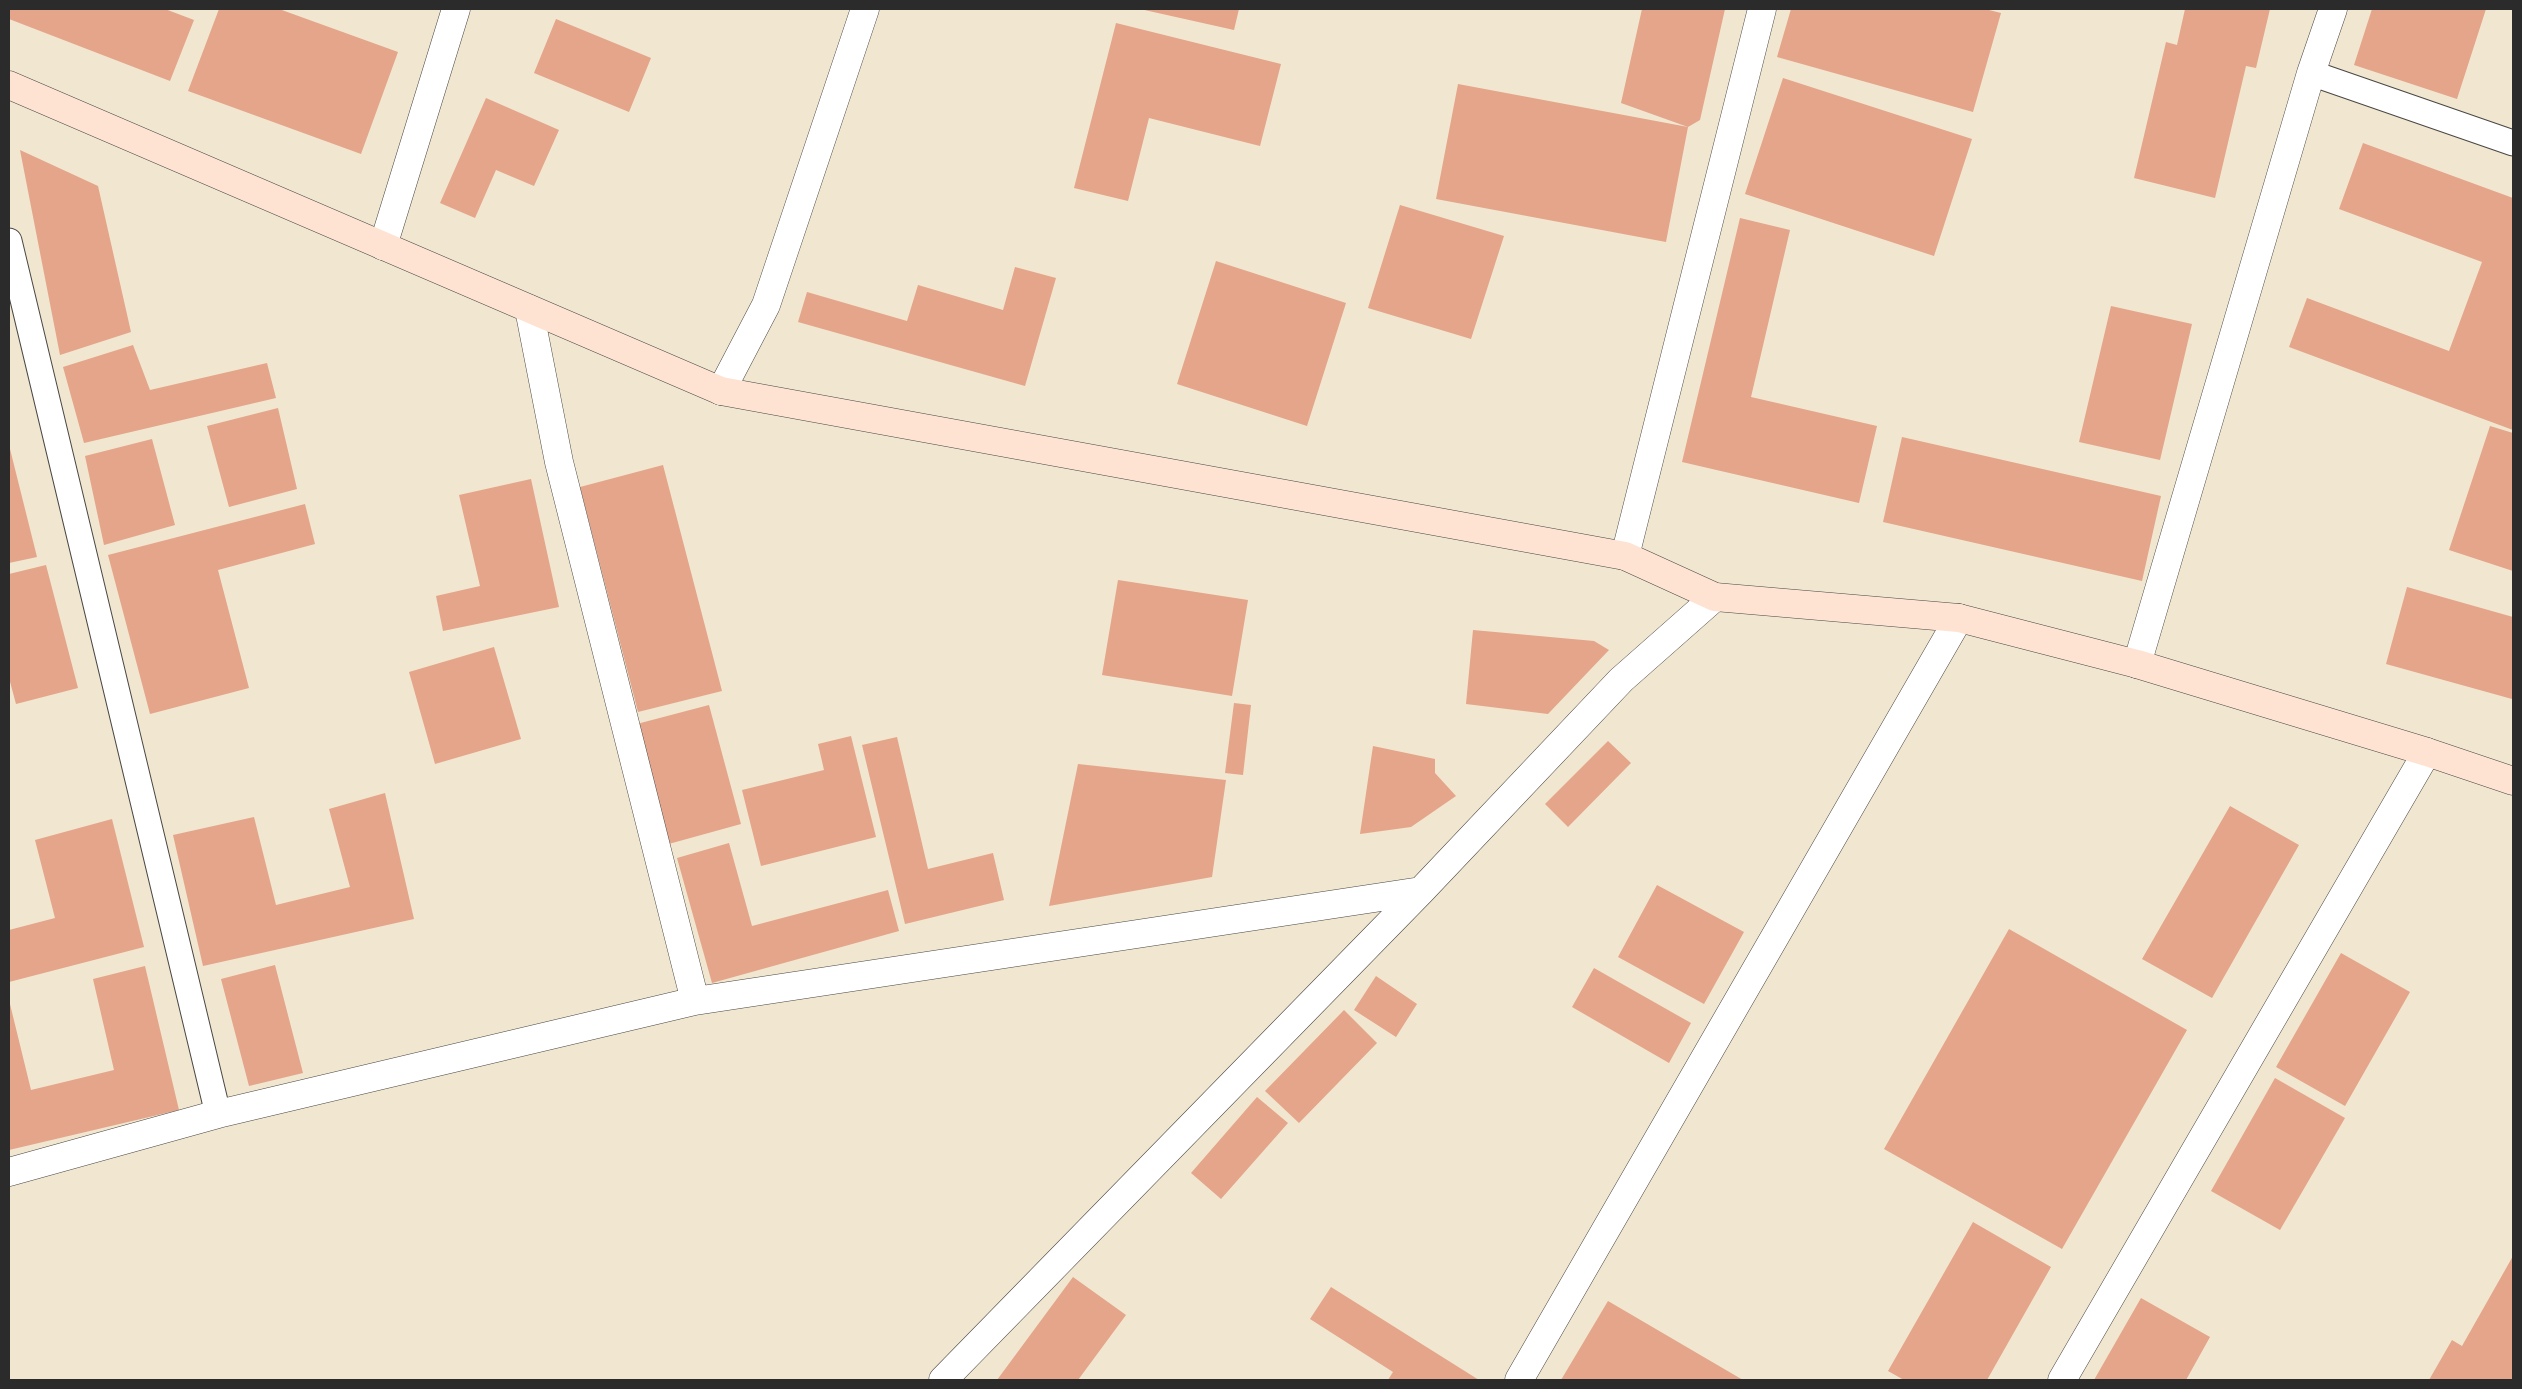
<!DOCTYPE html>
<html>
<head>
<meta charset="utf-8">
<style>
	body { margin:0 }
	#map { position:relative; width:2522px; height:1389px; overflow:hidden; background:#f1e6cf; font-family:Mali,sans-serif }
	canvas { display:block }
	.frame { position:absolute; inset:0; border:10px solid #2b2b2b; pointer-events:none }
</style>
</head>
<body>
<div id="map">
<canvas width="2522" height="1389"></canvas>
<div class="frame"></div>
</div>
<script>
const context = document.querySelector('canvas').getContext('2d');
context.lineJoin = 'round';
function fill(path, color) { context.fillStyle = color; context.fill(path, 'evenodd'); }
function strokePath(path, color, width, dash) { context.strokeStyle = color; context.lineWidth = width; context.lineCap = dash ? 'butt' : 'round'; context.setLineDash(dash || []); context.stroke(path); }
fill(new Path2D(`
	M 9,9 L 165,9 L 194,20 L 170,81 L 9,19 Z
	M 219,9 L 279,9 L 398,52 L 361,154 L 188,91 Z
	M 1140,9 L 1239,9 L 1234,30 Z
	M 1642,9 L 1725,9 L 1700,120 L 1688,127 L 1621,103 Z
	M 1791,9 L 1985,9 L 2001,13 L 1973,112 L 1777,57 Z
	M 2185,9 L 2270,9 L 2256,68 L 2246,66 L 2215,198 L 2134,178 L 2166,42 L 2177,45 Z
	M 2372,9 L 2486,9 L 2457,99 L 2354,65 Z
	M 556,19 L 651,58 L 629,112 L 534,73 Z
	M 1116,23 L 1281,64 L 1260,146 L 1149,118 L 1128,201 L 1074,188 Z
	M 1783,78 L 1972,139 L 1934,256 L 1745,194 Z
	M 1458,84 L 1688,127 L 1666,242 L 1436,199 Z
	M 486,98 L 559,130 L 534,186 L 496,170 L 475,218 L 440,203 Z
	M 2363,143 L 2513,198 L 2513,430 L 2289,347 L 2307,298 L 2449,351 L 2482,262 L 2339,209 Z
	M 20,150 L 98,186 L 131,332 L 60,355 Z
	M 1400,205 L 1504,236 L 1471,339 L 1368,308 Z
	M 1740,218 L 1790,230 L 1751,397 L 1877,426 L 1859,503 L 1682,462 Z
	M 1216,261 L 1346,303 L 1307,426 L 1177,384 Z
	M 1015,267 L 1056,278 L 1025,386 L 798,322 L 807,292 L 907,321 L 918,285 L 1003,310 Z
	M 2111,306 L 2192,324 L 2160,460 L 2079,442 Z
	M 133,345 L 150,390 L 267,363 L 276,398 L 84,443 L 63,367 Z
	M 278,408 L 297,489 L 229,507 L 207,426 Z
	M 2490,426 L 2513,433 L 2513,571 L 2449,550 Z
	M 1902,437 L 2161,496 L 2142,581 L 1883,522 Z
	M 152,439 L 175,525 L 104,545 L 85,456 Z
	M 9,445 L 37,557 L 9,563 Z
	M 663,465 L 722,691 L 638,712 L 580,487 Z
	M 531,479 L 559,607 L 443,631 L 436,596 L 480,586 L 459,495 Z
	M 305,504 L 315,544 L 218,570 L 249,688 L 150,714 L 108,555 Z
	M 46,565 L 78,688 L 16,704 L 9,678 L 9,574 Z
	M 1118,580 L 1248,600 L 1232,696 L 1102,675 Z
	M 2407,587 L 2513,617 L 2512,699 L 2386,664 Z
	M 1473,630 L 1594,641 L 1609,650 L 1548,714 L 1466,704 Z
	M 494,647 L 521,739 L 435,764 L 409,672 Z
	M 1234,703 L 1251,705 L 1243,775 L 1225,773 Z
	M 709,705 L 741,824 L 665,845 L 633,725 Z
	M 851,736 L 876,837 L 761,866 L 742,790 L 824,770 L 818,744 Z
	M 897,737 L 928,869 L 993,853 L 1004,900 L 905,924 L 862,745 Z
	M 1608,741 L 1631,763 L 1568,827 L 1545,804 Z
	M 1373,746 L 1435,759 L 1435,773 L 1456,796 L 1411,827 L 1360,834 Z
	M 1078,764 L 1226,780 L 1212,877 L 1049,906 Z
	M 385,793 L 414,919 L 203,966 L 173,835 L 254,817 L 276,905 L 350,887 L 329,809 Z
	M 2230,806 L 2299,845 L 2212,998 L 2142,959 Z
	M 112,819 L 144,947 L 9,982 L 9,930 L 55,918 L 35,840 Z
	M 729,843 L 752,926 L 888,890 L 899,931 L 712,983 L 677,858 Z
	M 1657,885 L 1744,932 L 1704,1004 L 1618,957 Z
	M 2009,929 L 2187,1030 L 2062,1249 L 1884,1149 Z
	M 2341,953 L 2410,992 L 2345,1106 L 2276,1067 Z
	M 275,965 L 303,1073 L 249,1086 L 221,979 Z
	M 145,966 L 179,1110 L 9,1150 L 9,1000 L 31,1090 L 114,1070 L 93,979 Z
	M 1594,968 L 1691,1023 L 1669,1063 L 1572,1007 Z
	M 1376,976 L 1417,1004 L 1396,1037 L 1354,1010 Z
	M 1344,1010 L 1377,1043 L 1299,1123 L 1265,1091 Z
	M 2275,1078 L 2345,1118 L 2280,1230 L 2211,1191 Z
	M 1257,1097 L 1288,1123 L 1221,1199 L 1191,1173 Z
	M 1973,1222 L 2051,1267 L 1987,1380 L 1904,1380 L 1888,1371 Z
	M 2513,1256 L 2513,1380 L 2429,1380 L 2452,1340 L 2462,1346 Z
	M 1073,1277 L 1126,1315 L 1078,1380 L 997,1380 Z
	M 1331,1287 L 1479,1380 L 1388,1380 L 1393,1372 L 1310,1319 Z
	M 2141,1298 L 2210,1337 L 2186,1380 L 2094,1380 Z
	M 1608,1301 L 1743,1380 L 1561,1380 Z`), '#e4a58a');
const lane = new Path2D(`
	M 2311,73 L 2513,143
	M 9,241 L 218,1114`);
const street = new Path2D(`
	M 383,246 L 456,9
	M 529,309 L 559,462 L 695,1001
	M 721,391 L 766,305 L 865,9
	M 1625,556 L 1762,9
	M 2137,664 L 2311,73 L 2333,9
	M 9,1172 L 218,1114 L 695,1001 L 1421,891
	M 943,1380 L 1421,891 L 1621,680 L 1715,597
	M 1519,1380 L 1959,618
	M 2062,1380 L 2427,752`);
const secondary = new Path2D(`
	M 9,85 L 721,391 L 1625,556 L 1715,597 L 1959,618 L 2137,664 L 2427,752 L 2513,781`);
strokePath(lane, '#494744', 27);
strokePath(street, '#494744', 29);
strokePath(secondary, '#494744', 29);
strokePath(lane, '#fff', 25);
strokePath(street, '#fff', 28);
strokePath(secondary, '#fee3d2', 28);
</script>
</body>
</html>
